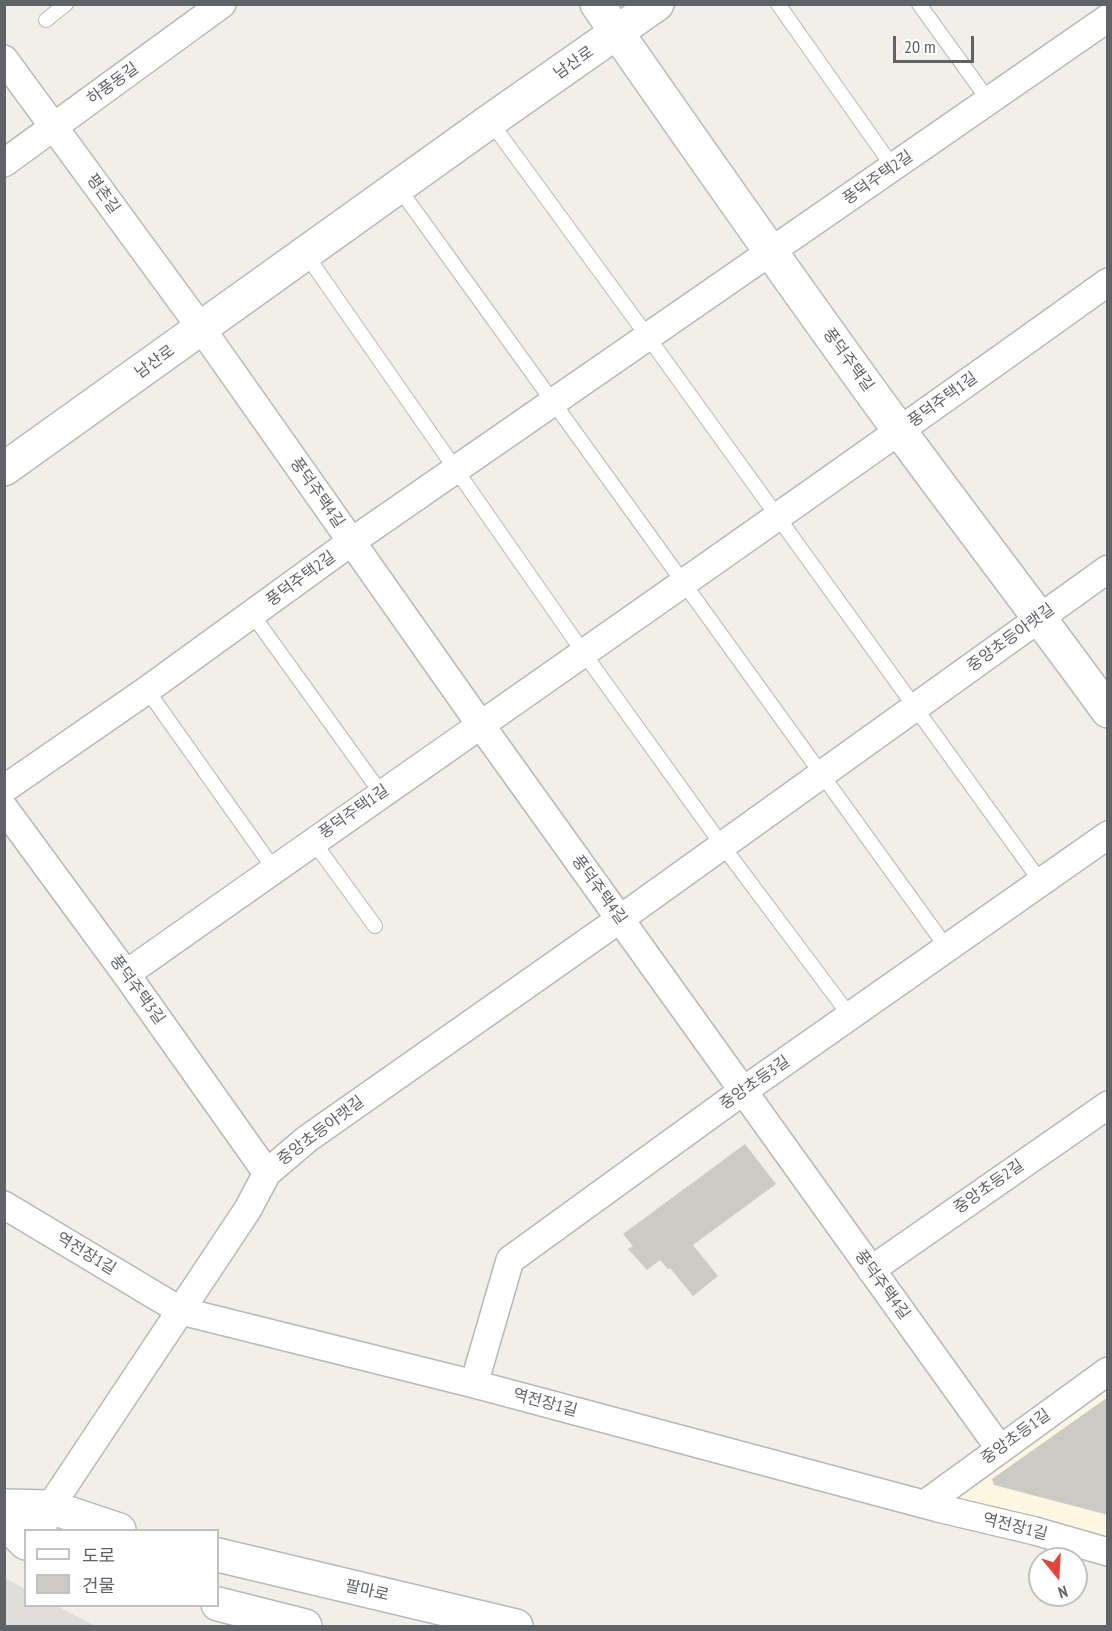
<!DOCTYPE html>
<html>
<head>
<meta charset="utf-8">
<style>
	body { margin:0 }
	#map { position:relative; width:1112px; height:1631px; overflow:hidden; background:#f1efe8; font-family:"PT Sans Narrow","Noto Sans KR",sans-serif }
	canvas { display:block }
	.frame { position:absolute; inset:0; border:6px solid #5f6368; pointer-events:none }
	.legend { position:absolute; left:24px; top:1529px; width:195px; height:78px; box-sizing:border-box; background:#fff; border:2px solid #bfc1c3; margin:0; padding:8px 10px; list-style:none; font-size:18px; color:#5f6368 }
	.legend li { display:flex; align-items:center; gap:12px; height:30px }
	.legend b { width:30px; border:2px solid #bfc1c3 }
	.north { position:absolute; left:1028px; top:1547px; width:60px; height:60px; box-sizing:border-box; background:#fff; border:2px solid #bfc1c3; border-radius:50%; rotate:162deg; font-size:16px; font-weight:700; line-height:24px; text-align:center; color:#5f6368 }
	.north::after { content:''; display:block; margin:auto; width:21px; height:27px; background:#ea4335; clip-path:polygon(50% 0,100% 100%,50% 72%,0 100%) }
	.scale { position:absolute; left:893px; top:36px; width:81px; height:27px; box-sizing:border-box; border:3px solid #5f6368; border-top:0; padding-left:8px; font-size:18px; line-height:21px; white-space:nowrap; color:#5f6368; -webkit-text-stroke:4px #fff; paint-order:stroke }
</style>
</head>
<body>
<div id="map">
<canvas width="1112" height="1631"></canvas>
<div class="frame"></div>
<ul class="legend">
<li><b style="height:8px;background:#fff"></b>도로</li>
<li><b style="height:16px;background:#cccac5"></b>건물</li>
</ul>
<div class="north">N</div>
<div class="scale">20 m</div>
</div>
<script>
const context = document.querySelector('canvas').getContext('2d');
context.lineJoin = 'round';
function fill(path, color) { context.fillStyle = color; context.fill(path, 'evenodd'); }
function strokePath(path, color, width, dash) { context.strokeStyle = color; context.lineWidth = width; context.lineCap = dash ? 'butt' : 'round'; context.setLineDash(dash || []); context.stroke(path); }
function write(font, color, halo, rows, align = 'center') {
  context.font = font + ' "PT Sans Narrow","Noto Sans KR",sans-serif'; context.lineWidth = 4.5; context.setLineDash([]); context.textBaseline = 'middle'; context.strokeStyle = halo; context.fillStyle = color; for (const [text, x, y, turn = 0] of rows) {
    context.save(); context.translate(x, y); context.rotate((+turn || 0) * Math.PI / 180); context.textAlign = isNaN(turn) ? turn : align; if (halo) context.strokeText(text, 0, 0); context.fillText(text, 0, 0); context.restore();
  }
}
fill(new Path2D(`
	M 1107,1385 L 1107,1552 L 938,1508 Z`), '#fef7e0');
fill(new Path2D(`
	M 4,1578 L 25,1589 L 26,1606 L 57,1606 L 96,1626 L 5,1626 Z`), '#e0deda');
fill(new Path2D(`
	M 745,1144 L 776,1184 L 693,1245 L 718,1276 L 693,1296 L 670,1268 L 668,1269 L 660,1260 L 647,1270 L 628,1249 L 633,1246 L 623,1234 Z
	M 1108,1397 L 1108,1515 L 994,1485 L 992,1479 Z`), '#cccac5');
const lane = new Path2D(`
	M 778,4 L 893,167
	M 919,4 L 989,101
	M 46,20 L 66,4
	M 490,121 L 648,337 L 1041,882
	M 398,187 L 947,948
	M 305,253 L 583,652 L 722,845 L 850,1016
	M 252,614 L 381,793
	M 147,690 L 274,869
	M 313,841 L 375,926`);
const street = new Path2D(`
	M 4,59 L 201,328 L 480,724 L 1000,1449
	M 4,163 L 222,4
	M 4,789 L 147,690 L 351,542 L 1108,18
	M 4,808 L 126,974 L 267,1173
	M 126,974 C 453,743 783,516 1108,282
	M 4,1205 L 181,1311 L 474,1384 L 938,1508 L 1035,1531 L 1108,1552
	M 871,1270 L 1108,1105
	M 474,1384 L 510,1260 L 743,1091 L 1108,835
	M 925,1504 L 1108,1371
	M 41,1530 L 50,1507 L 248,1209 L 267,1173 L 307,1139 L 620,919 L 1108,569`);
const secondary = new Path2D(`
	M 597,4 C 697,147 796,290 899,430 C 968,524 1039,616 1108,711
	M 4,469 L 490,121 L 657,4
	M 4,1506 L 50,1507 L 119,1530
	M 4,1522 L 26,1543
	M 218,1555 L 516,1626
	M 218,1604 L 305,1626`);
strokePath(lane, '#b5b8bc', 16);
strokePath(street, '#b5b8bc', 30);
strokePath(secondary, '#b6babf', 36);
strokePath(lane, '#fff', 14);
strokePath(street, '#fff', 27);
strokePath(secondary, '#fff', 33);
write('16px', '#5f6368', '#fff', [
	["남산로",574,63,-35],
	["하풍동길",113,84,-36],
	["풍덕주택2길",878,178,-35],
	["평촌길",103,194,54],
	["풍덕주택길",848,360,54],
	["남산로",155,362,-36],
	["풍덕주택1길",943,400,-36],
	["풍덕주택4길",317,493,55],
	["풍덕주택2길",301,579,-36],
	["중앙초등아랫길",1011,638,-36],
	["풍덕주택1길",354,812,-35],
	["풍덕주택4길",599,890,54],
	["풍덕주택3길",137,990,54],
	["중앙초등3길",755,1083,-35],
	["중앙초등아랫길",321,1131,-37],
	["중앙초등2길",989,1187,-35],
	["역전장1길",86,1254,31],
	["풍덕주택4길",882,1285,54],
	["역전장1길",545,1403,15],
	["중앙초등1길",1016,1437,-36],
	["역전장1길",1015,1527,14],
	["팔마로",367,1591,13]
]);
</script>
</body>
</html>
